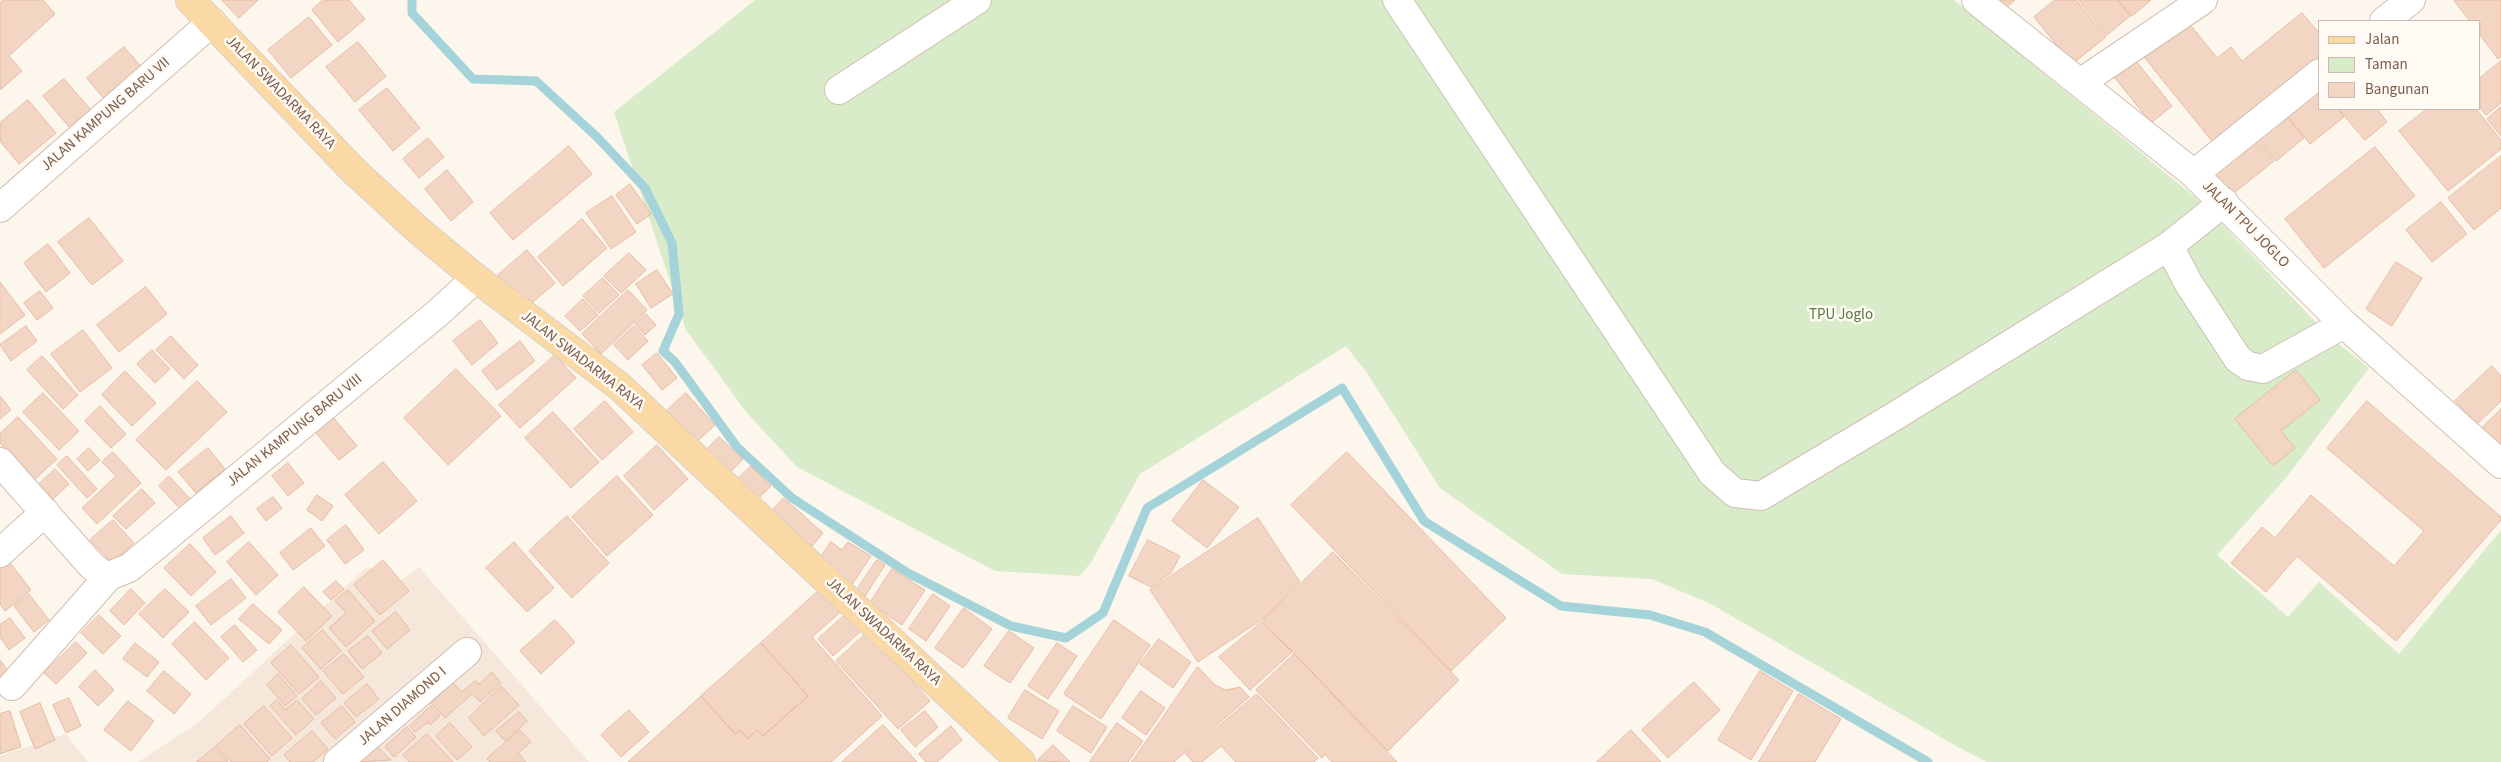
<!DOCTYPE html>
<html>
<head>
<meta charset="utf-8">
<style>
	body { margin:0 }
	#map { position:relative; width:2501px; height:762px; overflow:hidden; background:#fdf6ec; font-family:"Source Sans 3",sans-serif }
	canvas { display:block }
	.legend { position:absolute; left:2318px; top:20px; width:162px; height:90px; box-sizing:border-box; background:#fffaf3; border:1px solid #cabbb1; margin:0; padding:6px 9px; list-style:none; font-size:15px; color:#7a5c4d }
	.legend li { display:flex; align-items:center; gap:10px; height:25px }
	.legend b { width:25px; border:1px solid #cabbb1 }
</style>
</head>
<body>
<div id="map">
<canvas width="2501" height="762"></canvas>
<ul class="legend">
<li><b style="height:6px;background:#fbd9a5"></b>Jalan</li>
<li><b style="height:14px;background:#d8ecc9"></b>Taman</li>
<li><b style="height:14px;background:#f3d5c3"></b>Bangunan</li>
</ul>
</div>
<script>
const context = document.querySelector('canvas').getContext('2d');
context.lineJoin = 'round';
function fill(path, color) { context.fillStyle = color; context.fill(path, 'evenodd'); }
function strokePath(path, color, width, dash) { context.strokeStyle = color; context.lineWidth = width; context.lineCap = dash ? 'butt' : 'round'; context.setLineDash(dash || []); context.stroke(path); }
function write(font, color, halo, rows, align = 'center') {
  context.font = font + ' "Source Sans 3",sans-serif'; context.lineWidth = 5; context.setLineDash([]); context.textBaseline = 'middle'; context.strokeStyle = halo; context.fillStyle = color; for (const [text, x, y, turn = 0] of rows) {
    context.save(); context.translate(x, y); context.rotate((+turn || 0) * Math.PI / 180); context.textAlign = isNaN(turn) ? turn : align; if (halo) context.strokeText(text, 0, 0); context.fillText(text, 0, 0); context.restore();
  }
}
fill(new Path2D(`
	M 368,566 L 389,589 L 419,567 L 589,762 L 138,762 L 199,722 Z
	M 66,734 L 88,762 L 0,762 L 0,756 Z`), '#f5e8da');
fill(new Path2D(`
	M 755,0 L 1954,0 L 2201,202 L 2329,336 L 2369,368 L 2285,479 L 2217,555 L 2288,617 L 2319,582 L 2399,654 L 2501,530 L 2501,762 L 1987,762 L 1956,746 L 1711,604 L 1652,579 L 1562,574 L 1440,488 L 1367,373 L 1346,346 L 1140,474 L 1092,561 L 1080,576 L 995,571 L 797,467 L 747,413 L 686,330 L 614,112 Z`), '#d8ecc9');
strokePath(new Path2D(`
	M 412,0 L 412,13 L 473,79 L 536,81 L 597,137 L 645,188 L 672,243 L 679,314 L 663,351 L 675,362 L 737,447 L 792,498 L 908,573 L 1011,626 L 1066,638 L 1103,613 L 1147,508 L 1342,388 L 1424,521 L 1561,606 L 1650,615 L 1705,632 L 1928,762`), '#a5d3da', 9);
const building = new Path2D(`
	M 3,0 L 43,0 L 55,14 L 9,56 L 22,71 L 0,90 L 0,3 Z
	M 222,0 L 258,0 L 239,18 Z
	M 323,0 L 349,0 L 365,19 L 338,42 L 312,10 Z
	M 1993,0 L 2015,0 L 2002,11 Z
	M 2055,0 L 2076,0 L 2106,37 L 2072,64 L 2034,17 Z
	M 2079,0 L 2118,0 L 2130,16 L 2107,35 Z
	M 2119,0 L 2151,0 L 2132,16 Z
	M 2454,0 L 2501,0 L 2501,57 L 2498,59 L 2480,35 L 2480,21 L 2470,21 Z
	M 2302,13 L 2320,34 L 2320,70 L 2219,150 L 2140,52 L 2184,17 L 2217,58 L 2231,47 L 2242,61 Z
	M 309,17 L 332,45 L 291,78 L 268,50 Z
	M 358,42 L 386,76 L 355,102 L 326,67 Z
	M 124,47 L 146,72 L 108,104 L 87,78 Z
	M 2136,61 L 2172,106 L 2151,123 L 2115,78 Z
	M 2501,61 L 2501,103 L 2486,115 L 2480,108 L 2480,78 Z
	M 64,79 L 91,110 L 70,128 L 43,96 Z
	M 2320,86 L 2320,109 L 2338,109 L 2344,117 L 2310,144 L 2282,109 Z
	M 387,88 L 420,128 L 393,151 L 359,110 Z
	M 28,100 L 56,133 L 19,164 L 0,141 L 0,123 Z
	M 2501,107 L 2501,136 L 2487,119 Z
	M 2339,109 L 2377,109 L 2387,122 L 2365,140 Z
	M 2427,109 L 2476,109 L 2501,140 L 2501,149 L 2448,191 L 2399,131 Z
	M 2283,112 L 2304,138 L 2276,161 L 2255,135 Z
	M 428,138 L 444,157 L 419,178 L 403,159 Z
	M 2256,139 L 2274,161 L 2230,196 L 2212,173 Z
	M 569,146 L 592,174 L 513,240 L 490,213 Z
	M 2375,147 L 2415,196 L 2324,268 L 2285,219 Z
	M 2501,156 L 2501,208 L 2474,230 L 2448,198 Z
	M 447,170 L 473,202 L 451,221 L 425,189 Z
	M 630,184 L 651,214 L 637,224 L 616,195 Z
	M 612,196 L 636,232 L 611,249 L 586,213 Z
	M 2441,202 L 2467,234 L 2432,262 L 2406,230 Z
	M 89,218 L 123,261 L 92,285 L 58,242 Z
	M 582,219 L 607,248 L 563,286 L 538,257 Z
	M 48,244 L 70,273 L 46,292 L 24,263 Z
	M 527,250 L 555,283 L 526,308 L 498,275 Z
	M 629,253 L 646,270 L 621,293 L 604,276 Z
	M 2396,262 L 2422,278 L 2392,326 L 2366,309 Z
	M 657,270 L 673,294 L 651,308 L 636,284 Z
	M 603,278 L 619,295 L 599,313 L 583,296 Z
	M 0,282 L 25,315 L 0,334 Z
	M 146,287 L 167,314 L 119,352 L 97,325 Z
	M 628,290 L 647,310 L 601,354 L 582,334 Z
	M 40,291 L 53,308 L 37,320 L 24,303 Z
	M 583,299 L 598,315 L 580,331 L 565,316 Z
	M 646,314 L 656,325 L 645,335 L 635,324 Z
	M 480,320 L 498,343 L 472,365 L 453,341 Z
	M 26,326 L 37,341 L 11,361 L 0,345 Z
	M 634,326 L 648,341 L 628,360 L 614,345 Z
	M 83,330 L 112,368 L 80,392 L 51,354 Z
	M 171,336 L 198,365 L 184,379 L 156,350 Z
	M 520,341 L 535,361 L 497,390 L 482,371 Z
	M 152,350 L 170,369 L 155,383 L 137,364 Z
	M 657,353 L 677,378 L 662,390 L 642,365 Z
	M 555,355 L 576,378 L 520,428 L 499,405 Z
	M 42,356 L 78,395 L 63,409 L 27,370 Z
	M 2492,366 L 2501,376 L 2501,401 L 2477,424 L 2455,401 Z
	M 456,369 L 501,416 L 448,465 L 404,418 Z
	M 2296,370 L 2320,400 L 2281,431 L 2295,448 L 2273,466 L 2235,419 Z
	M 125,371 L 156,403 L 132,426 L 102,395 Z
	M 197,381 L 227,412 L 166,470 L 136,440 Z
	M 43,393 L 79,431 L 59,450 L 23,412 Z
	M 686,393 L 715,425 L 692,446 L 663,414 Z
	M 0,396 L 11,410 L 0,419 Z
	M 605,401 L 633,432 L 602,460 L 574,429 Z
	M 2367,401 L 2501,517 L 2501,520 L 2396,641 L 2297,556 L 2266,592 L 2231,563 L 2262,527 L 2275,538 L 2311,495 L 2394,566 L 2424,531 L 2327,448 Z
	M 100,406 L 126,434 L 111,448 L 85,421 Z
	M 2501,409 L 2501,450 L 2481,429 Z
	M 553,412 L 599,462 L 571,488 L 525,438 Z
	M 18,417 L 57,459 L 34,480 L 0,443 L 0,434 Z
	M 333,417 L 357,446 L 339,460 L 315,432 Z
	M 719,437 L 743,459 L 725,478 L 701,456 Z
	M 657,445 L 688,479 L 654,510 L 624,476 Z
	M 89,448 L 100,460 L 88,471 L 77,459 Z
	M 208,448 L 225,469 L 196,493 L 178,472 Z
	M 113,452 L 141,483 L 97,524 L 82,508 L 116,476 L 102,462 Z
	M 1347,452 L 1506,618 L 1451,671 L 1291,505 Z
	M 67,456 L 97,489 L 87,498 L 57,465 Z
	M 383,462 L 417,501 L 379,534 L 345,495 Z
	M 288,463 L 304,483 L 288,496 L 272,476 Z
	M 751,466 L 771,486 L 753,504 L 733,484 Z
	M 55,469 L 69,484 L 52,500 L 38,485 Z
	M 169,476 L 193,502 L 183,512 L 159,486 Z
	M 617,476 L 653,515 L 607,556 L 572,517 Z
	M 1203,480 L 1239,507 L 1207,548 L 1172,521 Z
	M 142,489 L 155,503 L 126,529 L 113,516 Z
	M 317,495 L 333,506 L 322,521 L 307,510 Z
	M 273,497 L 282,508 L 266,521 L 257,509 Z
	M 784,498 L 823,533 L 806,553 L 766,517 Z
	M 231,516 L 244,533 L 215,555 L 203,538 Z
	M 567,516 L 609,563 L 572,598 L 529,551 Z
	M 1258,518 L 1300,582 L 1264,618 L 1198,662 L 1150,590 Z
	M 113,520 L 134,543 L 112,563 L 90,540 Z
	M 346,525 L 364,550 L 345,564 L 327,540 Z
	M 311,528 L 325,546 L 293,570 L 280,553 Z
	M 1148,540 L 1180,556 L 1171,573 L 1151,587 L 1129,576 Z
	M 249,542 L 278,575 L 256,595 L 227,562 Z
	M 514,542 L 554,588 L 527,612 L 486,568 Z
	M 831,542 L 842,550 L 848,542 L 871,556 L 851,586 L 819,560 Z
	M 190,544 L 216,572 L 191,596 L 164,568 Z
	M 1333,552 L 1459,680 L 1388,751 L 1263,621 Z
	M 4,555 L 31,590 L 5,611 L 0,604 L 0,559 Z
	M 383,560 L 409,591 L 380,615 L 354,585 Z
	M 877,560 L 885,565 L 865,596 L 856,591 Z
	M 892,569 L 925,590 L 902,625 L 870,603 Z
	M 231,579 L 246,598 L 211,625 L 196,606 Z
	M 336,581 L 344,589 L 331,600 L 323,592 Z
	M 824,586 L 844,609 L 812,637 L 882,716 L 831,762 L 628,762 L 701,696 L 735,734 L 740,730 L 748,739 L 757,730 L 763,736 L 808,696 L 761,643 Z
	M 304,587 L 332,616 L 306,641 L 278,612 Z
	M 131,589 L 145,603 L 124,625 L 110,611 Z
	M 165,589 L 189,612 L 163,638 L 139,614 Z
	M 348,590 L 375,621 L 346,647 L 329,628 L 346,613 L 335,601 Z
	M 29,594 L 49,620 L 34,632 L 14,606 Z
	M 933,594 L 950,606 L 926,641 L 909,629 Z
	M 253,604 L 282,630 L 269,644 L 239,619 Z
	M 964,608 L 992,629 L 963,668 L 935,648 Z
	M 396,612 L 410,630 L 387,649 L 372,631 Z
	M 846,614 L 861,631 L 833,656 L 818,639 Z
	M 99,615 L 121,636 L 103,654 L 81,633 Z
	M 10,618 L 25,638 L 9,650 L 0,637 L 0,625 Z
	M 555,620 L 575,642 L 541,674 L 520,651 Z
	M 1114,620 L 1150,645 L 1101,719 L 1064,694 Z
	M 195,622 L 229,658 L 206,680 L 172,644 Z
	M 1262,622 L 1292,652 L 1250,690 L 1219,657 Z
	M 235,625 L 257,650 L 243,662 L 221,637 Z
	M 323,630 L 341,651 L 321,669 L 302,648 Z
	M 1009,631 L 1034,648 L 1010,683 L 984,666 Z
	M 868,632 L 930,701 L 898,729 L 836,661 Z
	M 368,636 L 382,653 L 362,669 L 348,651 Z
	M 1159,639 L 1191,662 L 1173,688 L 1140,664 Z
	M 76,642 L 87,653 L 56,684 L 44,673 Z
	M 135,643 L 159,662 L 147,677 L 123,659 Z
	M 761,643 L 808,696 L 763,736 L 757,730 L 748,739 L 740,730 L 735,734 L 701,696 Z
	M 1057,643 L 1077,656 L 1048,699 L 1028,686 Z
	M 291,645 L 319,677 L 299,694 L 271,663 Z
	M 344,654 L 364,677 L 343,694 L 323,671 Z
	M 1294,654 L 1397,762 L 1332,762 L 1325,754 L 1322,758 L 1256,690 Z
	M 0,660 L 8,671 L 0,677 Z
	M 1198,667 L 1215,685 L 1226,690 L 1240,687 L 1249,697 L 1174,762 L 1132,762 Z
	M 95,670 L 114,690 L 98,706 L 79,687 Z
	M 164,671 L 191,694 L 174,714 L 147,691 Z
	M 1760,671 L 1793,691 L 1751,760 L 1718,740 Z
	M 492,672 L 501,683 L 480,702 L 472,694 L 445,718 L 431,703 L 453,683 L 462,692 L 475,681 L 479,684 Z
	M 278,674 L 297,696 L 285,706 L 267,685 Z
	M 321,681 L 336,698 L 316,715 L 302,699 Z
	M 1694,682 L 1720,710 L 1668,758 L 1642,730 Z
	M 367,684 L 379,699 L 356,717 L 344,703 Z
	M 501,686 L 519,705 L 484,736 L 469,718 Z
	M 1025,690 L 1059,711 L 1042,739 L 1008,718 Z
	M 1141,691 L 1165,708 L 1146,735 L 1122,718 Z
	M 1257,694 L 1318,758 L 1314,762 L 1236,762 L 1221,746 L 1202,762 L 1193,762 L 1186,754 Z
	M 1799,694 L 1841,719 L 1815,762 L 1759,762 Z
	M 69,698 L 81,726 L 66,733 L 53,705 Z
	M 277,700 L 285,710 L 297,700 L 314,719 L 296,735 L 270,706 Z
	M 128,701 L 154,721 L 131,751 L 104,730 Z
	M 40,703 L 55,740 L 35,749 L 20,712 Z
	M 264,706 L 292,738 L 272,756 L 244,724 Z
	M 342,706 L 355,722 L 335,739 L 321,723 Z
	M 431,706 L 440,716 L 430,725 L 428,722 L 415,732 L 410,726 Z
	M 1073,706 L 1107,727 L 1091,753 L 1057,731 Z
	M 629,710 L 649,732 L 621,757 L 601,735 Z
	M 10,711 L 21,747 L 0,754 L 0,714 Z
	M 925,711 L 938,727 L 915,747 L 901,730 Z
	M 519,712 L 527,721 L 505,741 L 496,731 Z
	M 450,723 L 472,747 L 457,760 L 436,736 Z
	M 1117,723 L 1143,741 L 1128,762 L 1090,762 Z
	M 240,725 L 270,759 L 267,762 L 231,762 L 216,746 Z
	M 883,725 L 917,762 L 842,762 Z
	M 951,726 L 962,740 L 937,762 L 926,762 L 919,754 Z
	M 407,727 L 416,737 L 394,757 L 385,747 Z
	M 520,730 L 531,742 L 518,753 L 526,762 L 490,762 L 487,759 Z
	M 1631,730 L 1661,762 L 1597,762 Z
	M 312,731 L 328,749 L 313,762 L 290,762 L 284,755 Z
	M 427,734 L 453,762 L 409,762 L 403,755 Z
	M 376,745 L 391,760 L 358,762 Z
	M 1053,745 L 1070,762 L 1037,761 Z
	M 215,747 L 228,762 L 197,762 Z`);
fill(building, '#f3d5c3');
strokePath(building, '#e6bba3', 1);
const minor = new Path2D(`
	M 1397,0 L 1712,473 L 1735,493 L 1761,496 L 1895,416 L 2169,246
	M 1976,0 L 2194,174 L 2344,324 L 2501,464
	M 2384,21 L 2411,0
	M 2080,83 L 2203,0
	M 839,90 L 977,0
	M 2194,174 L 2320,73
	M 2224,202 L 2169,246 L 2189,284 L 2238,359 L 2248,366 L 2263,369 L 2344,324
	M 0,208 L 212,22
	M 0,462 L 91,565 L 102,574 L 109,576
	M 0,553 L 45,512
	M 109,576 L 129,568 L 439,312 L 476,278
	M 12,686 L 109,576
	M 338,762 L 467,652`);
const major = new Path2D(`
	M 190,0 L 353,170 L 418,230 L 476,278 L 619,386 L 1021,762`);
strokePath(minor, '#d1beb0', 30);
strokePath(major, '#dad1cd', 30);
strokePath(minor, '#fff', 28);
strokePath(major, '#fbd9a5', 28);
write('15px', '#7a5c4d', '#fffaf3', [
	["JALAN SWADARMA RAYA",280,93,46],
	["JALAN KAMPUNG BARU VII",106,115,-41],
	["JALAN TPU JOGLO",2245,225,45],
	["JALAN SWADARMA RAYA",582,361,38],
	["JALAN KAMPUNG BARU VIII",295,431,-39],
	["JALAN SWADARMA RAYA",883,632,43],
	["JALAN DIAMOND I",403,707,-41]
]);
write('15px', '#537a41', '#fffaf3', [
	["TPU Joglo",1841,316]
]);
</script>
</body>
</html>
